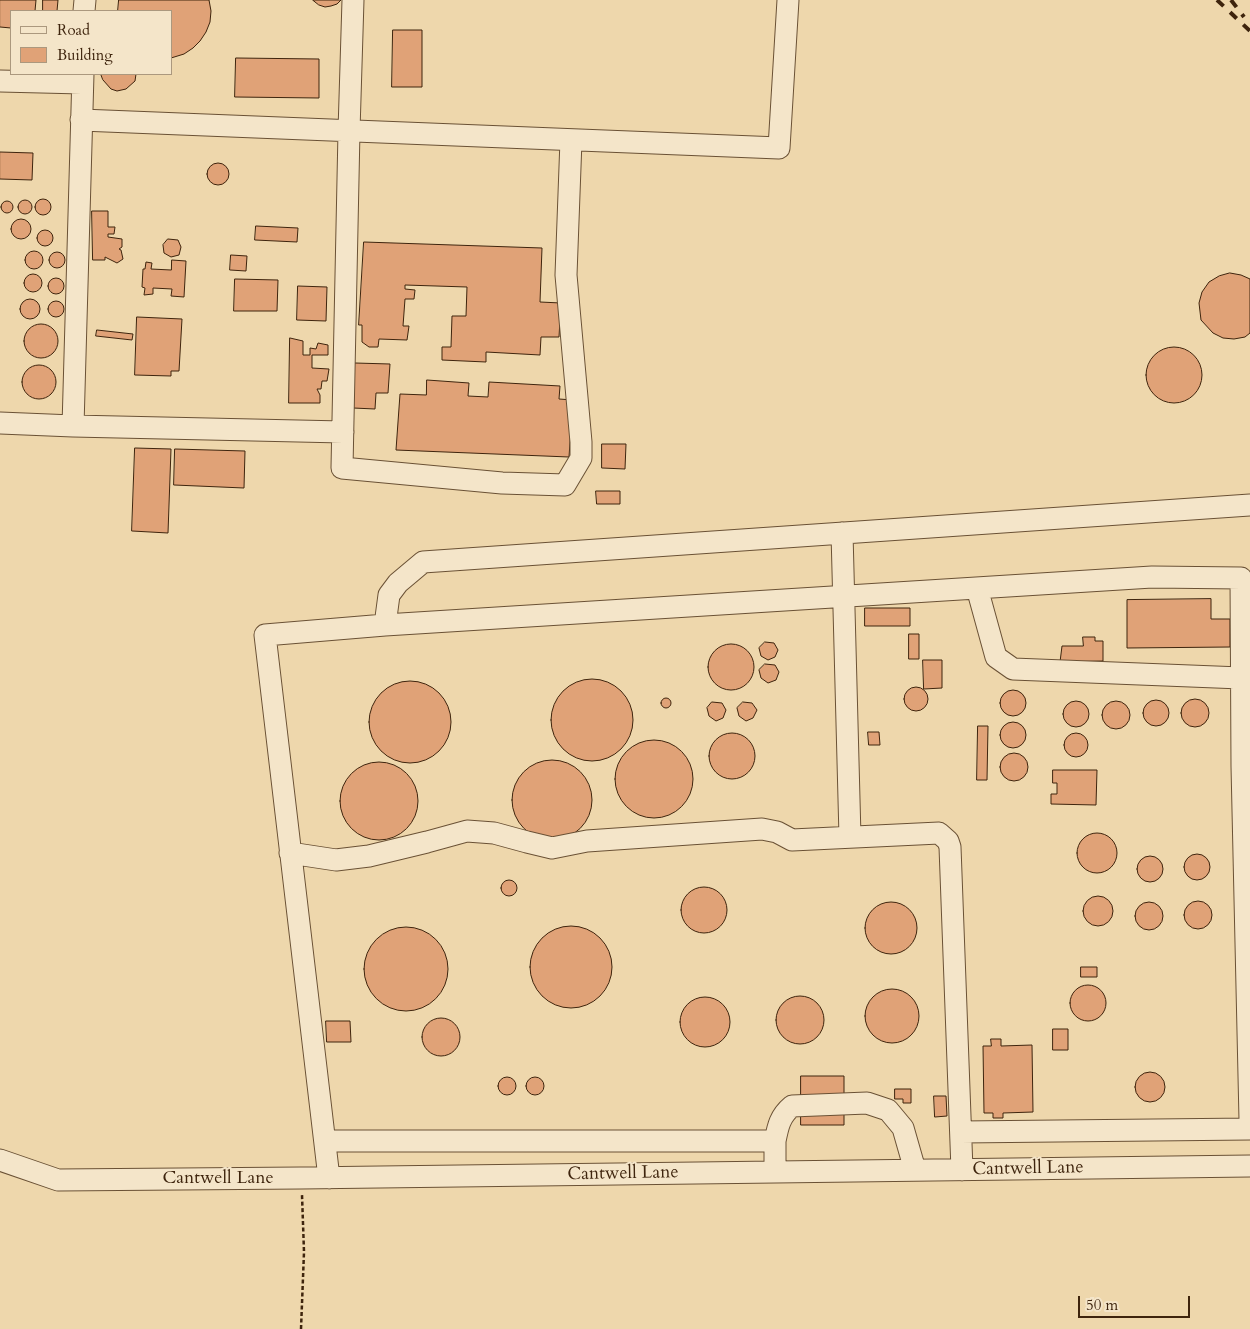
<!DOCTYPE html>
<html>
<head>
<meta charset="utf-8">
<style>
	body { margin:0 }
	#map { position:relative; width:1250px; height:1329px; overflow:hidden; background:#eed7ac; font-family:Cardo,serif }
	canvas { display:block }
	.legend { position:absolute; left:10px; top:10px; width:162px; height:65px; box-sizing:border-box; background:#f4e5c9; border:1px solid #ab987e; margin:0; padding:6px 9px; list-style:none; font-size:15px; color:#3e240d }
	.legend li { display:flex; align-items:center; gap:10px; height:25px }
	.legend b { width:25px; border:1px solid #ab987e }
	.scale { position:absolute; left:1078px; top:1296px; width:112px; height:22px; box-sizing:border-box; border:2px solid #3e240d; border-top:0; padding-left:6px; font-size:15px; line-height:18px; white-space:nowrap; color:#3e240d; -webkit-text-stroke:4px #f4e5c9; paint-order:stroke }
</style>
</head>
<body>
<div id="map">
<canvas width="1250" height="1329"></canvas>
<ul class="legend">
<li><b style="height:6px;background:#f4e5c9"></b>Road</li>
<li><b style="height:14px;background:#e0a277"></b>Building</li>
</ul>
<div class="scale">50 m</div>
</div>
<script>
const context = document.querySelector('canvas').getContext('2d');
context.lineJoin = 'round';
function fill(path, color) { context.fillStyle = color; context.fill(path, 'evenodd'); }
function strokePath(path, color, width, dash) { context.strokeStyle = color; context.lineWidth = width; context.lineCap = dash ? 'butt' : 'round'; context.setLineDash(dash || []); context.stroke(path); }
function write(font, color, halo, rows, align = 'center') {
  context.font = font + ' Cardo,serif'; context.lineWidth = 4; context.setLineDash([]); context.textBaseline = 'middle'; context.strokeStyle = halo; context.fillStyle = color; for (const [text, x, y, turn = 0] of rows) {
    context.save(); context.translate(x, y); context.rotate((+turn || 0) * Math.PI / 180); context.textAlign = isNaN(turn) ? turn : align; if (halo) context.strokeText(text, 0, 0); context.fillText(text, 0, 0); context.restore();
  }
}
const building = new Path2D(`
	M 0,0 L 36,0 L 35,11 L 11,11 L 11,28 L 0,27 Z
	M 43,0 L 58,0 L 57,11 L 43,11 Z
	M 119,0 L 209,0 L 211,11 L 210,22 L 206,32 L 200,41 L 193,48 L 184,54 L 171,58 L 171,11 L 118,11 Z
	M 313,0 L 341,0 L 337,4 L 331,6 L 325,7 L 319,5 Z
	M 393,30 L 422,30 L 422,87 L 392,87 Z
	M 236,58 L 319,59 L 319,98 L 235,97 Z
	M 101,74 L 136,74 L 135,81 L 126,89 L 117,91 L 111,89 L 103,80 Z
	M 0,152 L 33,153 L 32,180 L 0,179 Z
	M207 174a11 11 0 1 1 22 0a11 11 0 1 1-22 0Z
	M35 207a8 8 0 1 1 16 0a8 8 0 1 1-16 0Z
	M18 207a7 7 0 1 1 14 0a7 7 0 1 1-14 0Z
	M1 207a6 6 0 1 1 12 0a6 6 0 1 1-12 0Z
	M 92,211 L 108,211 L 108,227 L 115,227 L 114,234 L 108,234 L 108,237 L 122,239 L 122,247 L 119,249 L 121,250 L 123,259 L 117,263 L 105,257 L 105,260 L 93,260 Z
	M11 229a10 10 0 1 1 20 0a10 10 0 1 1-20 0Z
	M 256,226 L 298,228 L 297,242 L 255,240 Z
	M37 238a8 8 0 1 1 16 0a8 8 0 1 1-16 0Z
	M 168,239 L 178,240 L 181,247 L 179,255 L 171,257 L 164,253 L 163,245 Z
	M 364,242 L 542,248 L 540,302 L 561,303 L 559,337 L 541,337 L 540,355 L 486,352 L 486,362 L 442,360 L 442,347 L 451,347 L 452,316 L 466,316 L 467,287 L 405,285 L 405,289 L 415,290 L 414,299 L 405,299 L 403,326 L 409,326 L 407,340 L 379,339 L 378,347 L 369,347 L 362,342 L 362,325 L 359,325 Z
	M25 260a9 9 0 1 1 18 0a9 9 0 1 1-18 0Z
	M49 260a8 8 0 1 1 16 0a8 8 0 1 1-16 0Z
	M 231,255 L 247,256 L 246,271 L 230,270 Z
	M 172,260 L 186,261 L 184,297 L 171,296 L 172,289 L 153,288 L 153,294 L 144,295 L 145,288 L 142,287 L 143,269 L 145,269 L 146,262 L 152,263 L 151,269 L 171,270 Z
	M 1230,273 L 1241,275 L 1250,279 L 1250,333 L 1245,337 L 1234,339 L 1223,338 L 1213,333 L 1201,320 L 1199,303 L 1202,292 L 1209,282 L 1219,276 Z
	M24 283a9 9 0 1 1 18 0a9 9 0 1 1-18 0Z
	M48 286a8 8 0 1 1 16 0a8 8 0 1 1-16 0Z
	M 235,279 L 278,280 L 277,311 L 234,311 Z
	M 298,286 L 327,287 L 326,321 L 297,320 Z
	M20 309a10 10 0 1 1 20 0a10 10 0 1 1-20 0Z
	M48 309a8 8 0 1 1 16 0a8 8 0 1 1-16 0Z
	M 137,317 L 182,319 L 179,371 L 171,371 L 171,376 L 135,375 Z
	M24 341a17 17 0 1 1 34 0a17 17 0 1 1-34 0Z
	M 97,330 L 133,334 L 132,340 L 96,336 Z
	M 290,338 L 303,341 L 303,355 L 310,355 L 310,348 L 316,349 L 318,343 L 328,345 L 328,355 L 312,355 L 312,368 L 329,369 L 327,381 L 322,381 L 321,389 L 317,389 L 320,395 L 320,403 L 289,403 Z
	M1146 375a28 28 0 1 1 56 0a28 28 0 1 1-56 0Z
	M 355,363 L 390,364 L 388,393 L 376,393 L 375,409 L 353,408 Z
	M22 382a17 17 0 1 1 34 0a17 17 0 1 1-34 0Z
	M 427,380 L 469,383 L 468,396 L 488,397 L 489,382 L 560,386 L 559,399 L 573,400 L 569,457 L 396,450 L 400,394 L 426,395 Z
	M 602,444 L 626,444 L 625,469 L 602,468 Z
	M 135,448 L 171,449 L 168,533 L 132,531 Z
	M 175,449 L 245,451 L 244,488 L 174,485 Z
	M 596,491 L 620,491 L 620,504 L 597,504 Z
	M 1211,599 L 1211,619 L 1230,619 L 1230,647 L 1127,648 L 1127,600 Z
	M 865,608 L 910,608 L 910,626 L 865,626 Z
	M 909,634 L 919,634 L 919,659 L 909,659 Z
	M 1083,637 L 1095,637 L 1095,641 L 1103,641 L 1103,661 L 1060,662 L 1062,646 L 1083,646 Z
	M 765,642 L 774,643 L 778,650 L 775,657 L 768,660 L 761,656 L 759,648 Z
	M708 667a23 23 0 1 1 46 0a23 23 0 1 1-46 0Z
	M 923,660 L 942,660 L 942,688 L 924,689 Z
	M 765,664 L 775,665 L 779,672 L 776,680 L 768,683 L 761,678 L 759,670 Z
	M551 720a41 41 0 1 1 82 0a41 41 0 1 1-82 0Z
	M369 722a41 41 0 1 1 82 0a41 41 0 1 1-82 0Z
	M904 699a12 12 0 1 1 24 0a12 12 0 1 1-24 0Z
	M1000 703a13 13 0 1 1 26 0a13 13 0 1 1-26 0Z
	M661 703a5 5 0 1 1 10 0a5 5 0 1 1-10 0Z
	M1181 713a14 14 0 1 1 28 0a14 14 0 1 1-28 0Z
	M1143 713a13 13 0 1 1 26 0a13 13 0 1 1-26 0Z
	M1063 714a13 13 0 1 1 26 0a13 13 0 1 1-26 0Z
	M1102 715a14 14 0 1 1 28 0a14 14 0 1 1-28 0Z
	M 712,702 L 722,703 L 726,710 L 723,718 L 716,721 L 709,716 L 707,708 Z
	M 743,702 L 752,703 L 757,710 L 753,718 L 746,721 L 739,716 L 737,708 Z
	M1000 735a13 13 0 1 1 26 0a13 13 0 1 1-26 0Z
	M 978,726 L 988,726 L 987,780 L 977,780 Z
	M 868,732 L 879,732 L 880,745 L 869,745 Z
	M1064 745a12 12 0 1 1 24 0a12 12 0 1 1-24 0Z
	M709 756a23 23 0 1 1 46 0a23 23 0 1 1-46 0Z
	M615 779a39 39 0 1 1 78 0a39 39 0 1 1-78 0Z
	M1000 767a14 14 0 1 1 28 0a14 14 0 1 1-28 0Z
	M512 800a40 40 0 1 1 80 0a40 40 0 1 1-80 0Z
	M340 801a39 39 0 1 1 78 0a39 39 0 1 1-78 0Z
	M 1053,770 L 1097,770 L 1096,805 L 1051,804 L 1051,794 L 1057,794 L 1057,783 L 1053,783 Z
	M1077 853a20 20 0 1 1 40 0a20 20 0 1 1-40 0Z
	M1184 867a13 13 0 1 1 26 0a13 13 0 1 1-26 0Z
	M1137 869a13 13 0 1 1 26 0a13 13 0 1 1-26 0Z
	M501 888a8 8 0 1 1 16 0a8 8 0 1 1-16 0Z
	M681 910a23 23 0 1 1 46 0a23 23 0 1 1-46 0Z
	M1083 911a15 15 0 1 1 30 0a15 15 0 1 1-30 0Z
	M1184 915a14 14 0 1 1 28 0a14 14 0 1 1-28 0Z
	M1135 916a14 14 0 1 1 28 0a14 14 0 1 1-28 0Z
	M865 928a26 26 0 1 1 52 0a26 26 0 1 1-52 0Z
	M530 967a41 41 0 1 1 82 0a41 41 0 1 1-82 0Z
	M364 969a42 42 0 1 1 84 0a42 42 0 1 1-84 0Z
	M 1081,967 L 1097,967 L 1097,977 L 1081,977 Z
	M1070 1003a18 18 0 1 1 36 0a18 18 0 1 1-36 0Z
	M865 1016a27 27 0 1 1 54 0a27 27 0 1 1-54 0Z
	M776 1020a24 24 0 1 1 48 0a24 24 0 1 1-48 0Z
	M680 1022a25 25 0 1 1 50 0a25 25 0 1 1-50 0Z
	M422 1037a19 19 0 1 1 38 0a19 19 0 1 1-38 0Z
	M 326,1021 L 350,1021 L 351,1042 L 327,1042 Z
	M 1053,1029 L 1068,1029 L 1068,1050 L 1053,1050 Z
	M 991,1039 L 1001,1039 L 1001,1046 L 1032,1045 L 1033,1112 L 1003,1113 L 1003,1118 L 993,1118 L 993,1113 L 984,1113 L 983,1046 L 991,1046 Z
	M1135 1087a15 15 0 1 1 30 0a15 15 0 1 1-30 0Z
	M 801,1076 L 844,1076 L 844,1125 L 801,1125 Z
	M526 1086a9 9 0 1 1 18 0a9 9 0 1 1-18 0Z
	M498 1086a9 9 0 1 1 18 0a9 9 0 1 1-18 0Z
	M 895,1089 L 911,1089 L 911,1103 L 903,1103 L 903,1099 L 895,1099 Z
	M 934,1096 L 946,1096 L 947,1116 L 935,1117 Z`);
fill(building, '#e0a277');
strokePath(building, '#3e240d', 1);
const minor = new Path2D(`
	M 353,0 L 349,131 L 342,468 L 502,483 L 565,485 L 581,458 L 581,442 L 566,275 L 571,140
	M 84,11 L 85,0
	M 0,81 L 82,83
	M 81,120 L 779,148 L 788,0
	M 0,423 L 73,426 L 83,74
	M 73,426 L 343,432
	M 842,533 L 850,837
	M 977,588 L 996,657 L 1013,669 L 1241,678
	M 385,625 L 1152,577 L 1241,578 L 1242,766 L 1250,766
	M 1242,766 L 1250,1120
	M 290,853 L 336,860 L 369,856 L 427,842 L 467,831 L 494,833 L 527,842 L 552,848 L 587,841 L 762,829 L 777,832 L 792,840 L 939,833 L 948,841 L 950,847 L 962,1170
	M 961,1132 L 1250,1129
	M 325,1141 L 775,1141 L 775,1172
	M 775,1141 C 778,1126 780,1116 792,1106 L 867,1103 L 888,1110 L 903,1128 L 915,1170
	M 0,1160 L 58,1180 L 301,1178 L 1250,1166
	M 329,1178 L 265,635 L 385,625 L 389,595 L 398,583 L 423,562 L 1250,505`);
strokePath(minor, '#6a5135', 23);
strokePath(new Path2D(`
	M 301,1329 L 304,1252 L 302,1195`), '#3e240d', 2.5, [4, 2.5]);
strokePath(minor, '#f4e5c9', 21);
strokePath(new Path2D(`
	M 1217,0 L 1250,31
	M 1231,0 L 1244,17`), '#3e240d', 4, [9, 9]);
write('18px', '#3e240d', '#f4e5c9', [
	["Cantwell Lane",1028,1169,-1],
	["Cantwell Lane",623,1174,-1],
	["Cantwell Lane",218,1179]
]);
</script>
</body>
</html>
